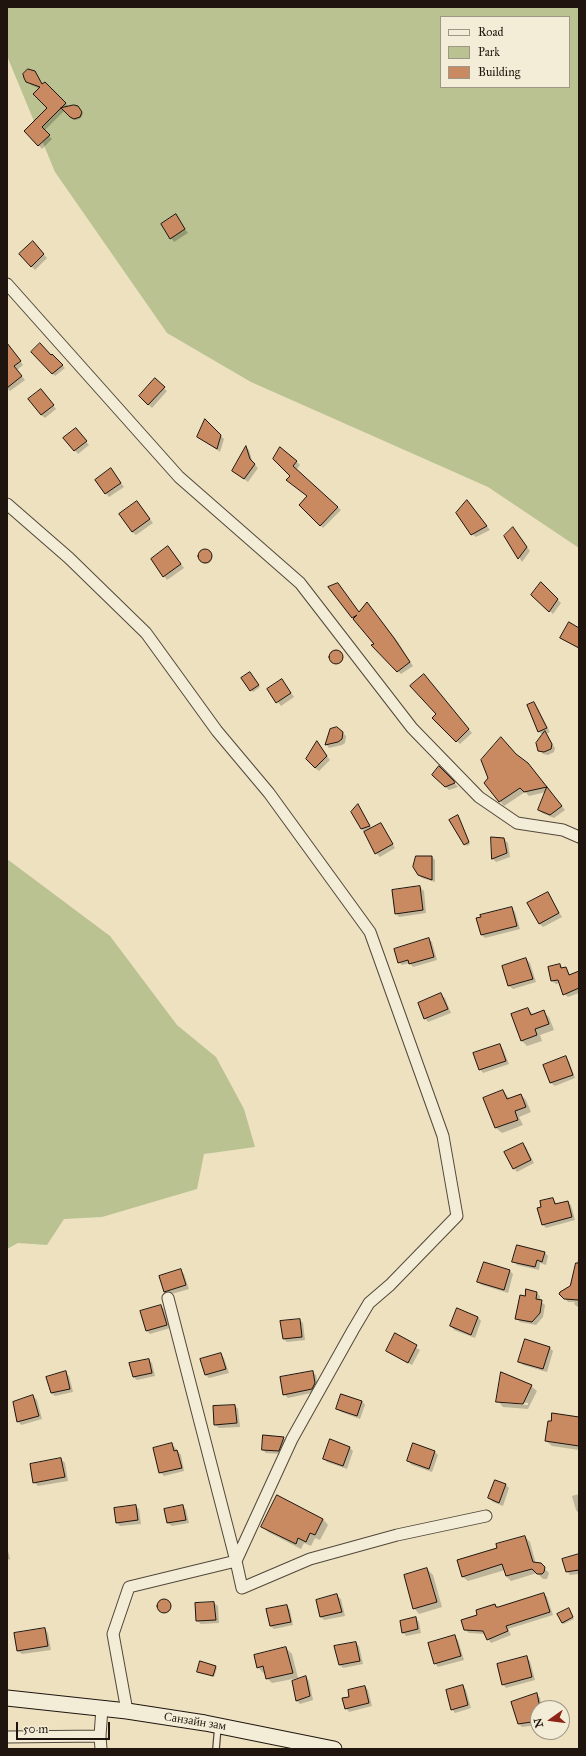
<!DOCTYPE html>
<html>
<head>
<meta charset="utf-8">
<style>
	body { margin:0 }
	#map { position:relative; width:586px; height:1756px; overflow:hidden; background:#ede1c0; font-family:"IM FELL Great Primer",serif }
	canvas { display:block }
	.frame { position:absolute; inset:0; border:8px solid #1f150e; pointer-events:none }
	.legend { position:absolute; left:440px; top:16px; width:130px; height:72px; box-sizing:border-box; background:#f3ecd6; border:1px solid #9e9686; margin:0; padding:5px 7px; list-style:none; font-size:12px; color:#1f150e }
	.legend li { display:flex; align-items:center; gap:8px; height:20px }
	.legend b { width:20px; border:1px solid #9e9686 }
	.north { position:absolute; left:530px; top:1700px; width:40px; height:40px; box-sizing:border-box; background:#f3ecd6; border:1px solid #9e9686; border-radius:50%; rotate:256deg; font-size:11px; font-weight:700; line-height:16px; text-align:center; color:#1f150e }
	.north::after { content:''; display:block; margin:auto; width:14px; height:18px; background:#8f2418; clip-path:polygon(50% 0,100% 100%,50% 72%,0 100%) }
	.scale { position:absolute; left:16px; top:1722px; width:94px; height:18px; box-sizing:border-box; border:2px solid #1f150e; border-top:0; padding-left:5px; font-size:12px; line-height:14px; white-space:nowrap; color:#1f150e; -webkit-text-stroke:3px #f3ecd6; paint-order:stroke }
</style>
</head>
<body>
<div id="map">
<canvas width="586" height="1756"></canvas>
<div class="frame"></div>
<ul class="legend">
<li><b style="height:5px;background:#f3ecd6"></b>Road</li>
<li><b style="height:11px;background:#bac291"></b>Park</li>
<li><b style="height:11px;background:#c98a62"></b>Building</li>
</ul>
<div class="north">N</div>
<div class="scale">50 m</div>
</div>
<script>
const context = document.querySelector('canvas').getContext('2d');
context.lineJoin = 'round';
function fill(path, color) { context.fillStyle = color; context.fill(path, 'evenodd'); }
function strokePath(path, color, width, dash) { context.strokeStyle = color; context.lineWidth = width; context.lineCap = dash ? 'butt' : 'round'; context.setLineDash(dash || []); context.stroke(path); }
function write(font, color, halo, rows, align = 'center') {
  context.font = font + ' "IM FELL Great Primer",serif'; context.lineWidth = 3; context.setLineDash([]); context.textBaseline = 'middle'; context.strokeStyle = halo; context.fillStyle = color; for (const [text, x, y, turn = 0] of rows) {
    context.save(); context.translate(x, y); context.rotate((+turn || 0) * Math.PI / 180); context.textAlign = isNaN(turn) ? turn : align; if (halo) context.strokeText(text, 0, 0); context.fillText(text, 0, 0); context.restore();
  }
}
fill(new Path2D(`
	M 7,7 L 579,7 L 579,548 L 488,487 L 251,382 L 167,333 L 55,172 L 7,56 ZM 441,17 L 569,17 L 569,87 L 441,87 Z
	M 7,859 L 110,936 L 177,1025 L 216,1057 L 244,1109 L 255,1147 L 204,1154 L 197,1189 L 102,1217 L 64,1219 L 47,1245 L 18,1243 L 7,1249 Z`), '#bac291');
fill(new Path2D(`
	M 34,72 L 43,85 L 45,84 L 69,107 L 79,108 L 83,114 L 81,118 L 76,120 L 72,119 L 65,110 L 44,131 L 52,139 L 42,149 L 25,131 L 49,108 L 40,89 L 31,85 L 27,81 Z
	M 176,216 L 188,233 L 174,242 L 171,238 Z
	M 36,246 L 47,258 L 35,270 L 31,266 Z
	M 32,352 L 51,356 L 52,355 L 65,368 L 55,376 Z
	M 7,355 L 16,355 L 23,365 L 17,370 L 25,380 L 10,391 L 7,388 Z
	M 155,380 L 167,391 L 152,408 L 140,396 Z
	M 44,393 L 56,409 L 45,418 L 41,415 Z
	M 205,421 L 224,439 L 220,452 L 198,436 Z
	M 79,433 L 89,445 L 78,454 L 65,438 Z
	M 246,447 L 249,450 L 253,463 L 258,468 L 248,482 L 233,471 Z
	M 274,459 L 296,461 L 300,465 L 296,470 L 341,510 L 323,528 L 300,505 L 308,497 L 291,476 Z
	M 114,473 L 124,487 L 109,497 L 106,493 Z
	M 470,505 L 490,530 L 476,537 L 472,534 Z
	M 140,506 L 153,523 L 136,535 L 132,532 Z
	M 513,528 L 530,551 L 522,562 L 506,536 Z
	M 172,551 L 184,568 L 167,580 L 164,576 Z
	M200 558a6 6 0 1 1 12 0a6 6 0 1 1-12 0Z
	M 541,583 L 561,603 L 553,614 L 532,595 Z
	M 370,607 L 398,642 L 413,666 L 401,674 L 373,646 L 376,644 L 353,617 Z
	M 579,629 L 579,649 L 561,638 Z
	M331 658a6 6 0 1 1 12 0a6 6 0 1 1-12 0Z
	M 251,675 L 260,687 L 253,692 L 242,679 Z
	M 424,675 L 472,733 L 460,744 L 433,718 L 437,714 Z
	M 285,684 L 294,697 L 281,706 L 268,689 Z
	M 534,703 L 537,707 L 550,732 L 546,734 L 555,748 L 554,752 L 548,755 L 543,754 L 539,750 L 543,736 L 539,731 Z
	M 339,729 L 346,736 L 345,743 L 342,745 L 329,748 L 326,744 Z
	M 320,746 L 330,760 L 319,771 L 315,768 Z
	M 517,756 L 532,769 L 565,810 L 554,818 L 542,813 L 539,810 L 546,792 L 529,796 L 525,792 L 504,806 L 485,783 Z
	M 439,767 L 458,787 L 449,790 L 433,775 Z
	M 358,805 L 372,829 L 381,825 L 395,848 L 380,857 L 376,853 L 362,829 Z
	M 458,816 L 470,844 L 467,846 L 465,844 Z
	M 492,839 L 504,839 L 508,843 L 510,857 L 496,862 L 493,859 Z
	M 432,857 L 435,860 L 435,882 L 422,878 L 418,875 Z
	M 420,887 L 424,891 L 426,913 L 399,917 L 396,913 Z
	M 547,893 L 562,917 L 543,927 L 540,924 Z
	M 512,908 L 515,912 L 520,929 L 485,938 L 482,935 Z
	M 429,939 L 432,942 L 437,960 L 413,967 L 410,963 L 402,965 L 399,962 Z
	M 526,959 L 530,963 L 536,982 L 513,989 L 509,986 L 503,966 Z
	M 560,965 L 563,968 L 566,968 L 571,976 L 579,972 L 579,993 L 568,997 L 564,994 L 560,983 L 556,984 L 552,981 L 549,968 Z
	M 441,995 L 445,998 L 451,1013 L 428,1022 L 425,1018 Z
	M 528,1009 L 534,1015 L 543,1012 L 549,1017 L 554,1030 L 540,1035 L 542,1041 L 527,1046 L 522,1041 Z
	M 500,1045 L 503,1049 L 509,1064 L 483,1073 L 480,1069 Z
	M 565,1058 L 569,1061 L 575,1078 L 555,1086 L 551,1083 Z
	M 503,1091 L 510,1099 L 521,1095 L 526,1100 L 531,1112 L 519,1117 L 523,1125 L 502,1133 L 496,1128 L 485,1099 Z
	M 523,1144 L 526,1147 L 534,1163 L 517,1172 L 514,1168 Z
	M 553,1199 L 557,1204 L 567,1202 L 571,1205 L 575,1220 L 546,1228 L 542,1224 Z
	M 544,1252 L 548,1256 L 546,1265 L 540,1263 L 539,1270 L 517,1265 L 514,1261 Z
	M 578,1259 L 579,1259 L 579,1308 L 574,1304 L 575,1302 L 568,1302 L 561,1294 L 563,1290 L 570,1287 Z
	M 181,1271 L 184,1274 L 189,1289 L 168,1295 L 164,1292 Z
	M 510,1271 L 513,1274 L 508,1293 L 482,1285 L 478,1282 Z
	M 527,1290 L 537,1293 L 540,1296 L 540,1301 L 545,1305 L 543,1317 L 536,1325 L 520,1322 L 516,1318 Z
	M 161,1306 L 164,1309 L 170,1328 L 150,1334 L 147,1331 Z
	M 458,1309 L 478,1317 L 481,1321 L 475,1338 L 454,1330 L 451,1326 Z
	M 299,1320 L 303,1323 L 305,1340 L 287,1342 L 284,1339 Z
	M 395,1335 L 420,1350 L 412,1365 L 387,1351 Z
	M 526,1340 L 550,1348 L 553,1351 L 547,1372 L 523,1365 L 519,1361 Z
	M 221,1354 L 224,1358 L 229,1373 L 209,1378 L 206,1375 L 201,1360 Z
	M 149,1360 L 152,1363 L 155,1376 L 137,1380 L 133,1377 Z
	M 312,1372 L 316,1375 L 318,1387 L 316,1392 L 288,1398 L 284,1394 Z
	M 65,1373 L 69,1376 L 73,1392 L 55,1396 L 51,1393 Z
	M 531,1386 L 537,1391 L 528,1409 L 503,1407 L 498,1401 ZM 502,1401 L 528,1403 L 528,1405 L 502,1403 Z
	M 33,1396 L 37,1400 L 42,1419 L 21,1425 L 18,1421 Z
	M 362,1401 L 365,1405 L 360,1419 L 341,1412 L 337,1409 Z
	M 235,1406 L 238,1409 L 240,1427 L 219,1428 L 215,1425 Z
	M 579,1418 L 579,1450 L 552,1446 L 546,1441 Z
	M 283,1438 L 287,1441 L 282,1454 L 266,1453 L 263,1450 Z
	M 172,1444 L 181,1455 L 184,1471 L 164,1476 L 160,1472 Z
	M 350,1448 L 353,1451 L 347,1469 L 327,1462 L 324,1459 Z
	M 435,1452 L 438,1455 L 432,1472 L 412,1465 L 408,1461 Z
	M 61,1459 L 65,1463 L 68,1481 L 38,1486 L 34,1482 Z
	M 506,1485 L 509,1488 L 503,1506 L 493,1502 L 489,1498 Z
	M 579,1494 L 579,1514 L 576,1510 L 572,1496 Z
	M 135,1506 L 139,1509 L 141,1524 L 120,1526 L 117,1523 L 115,1509 Z
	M 183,1506 L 186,1510 L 189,1523 L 172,1526 L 168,1523 L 165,1510 Z
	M 323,1519 L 328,1525 L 320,1540 L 315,1538 L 311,1546 L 304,1543 L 301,1549 L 268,1532 L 263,1526 Z
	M 525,1537 L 530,1542 L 536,1564 L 540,1564 L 549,1573 L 547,1579 L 543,1579 L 537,1573 L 511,1581 L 506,1576 L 505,1570 L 468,1581 L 463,1577 L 498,1548 Z
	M 7,1547 L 10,1559 L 7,1560 Z
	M 579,1555 L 579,1574 L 570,1575 L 567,1571 Z
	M 427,1569 L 433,1575 L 442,1607 L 419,1614 L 414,1608 Z
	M 544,1594 L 547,1597 L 553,1615 L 508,1629 L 511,1635 L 491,1643 L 485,1634 L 469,1633 L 465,1630 L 497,1608 Z
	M 337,1596 L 341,1599 L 345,1616 L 324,1620 L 321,1617 L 317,1600 Z
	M159 1607a6 6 0 1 1 12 0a6 6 0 1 1-12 0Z
	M 214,1603 L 218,1606 L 219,1623 L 201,1624 L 197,1621 L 196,1604 Z
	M 287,1606 L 290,1610 L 293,1625 L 274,1629 L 270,1626 Z
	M 570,1611 L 574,1619 L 564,1624 L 562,1623 Z
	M 415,1618 L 419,1622 L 421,1633 L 406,1636 L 403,1632 Z
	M 45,1629 L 48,1633 L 51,1650 L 22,1654 L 18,1651 Z
	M 454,1637 L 458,1640 L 464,1660 L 438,1667 L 435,1663 Z
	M 356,1643 L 359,1646 L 363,1664 L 343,1668 L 340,1665 Z
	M 286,1648 L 292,1654 L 298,1678 L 272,1683 L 267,1678 L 266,1672 L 263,1673 L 258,1667 Z
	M 527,1658 L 530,1661 L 535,1680 L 506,1688 L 503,1684 Z
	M 215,1667 L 217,1668 L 214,1677 L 198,1672 Z
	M 306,1677 L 309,1681 L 313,1700 L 300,1704 L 297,1701 L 294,1682 Z
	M 463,1686 L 466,1690 L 471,1708 L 455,1713 L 452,1709 Z
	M 365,1687 L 368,1690 L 372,1706 L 349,1712 L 346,1708 L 350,1697 Z
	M 537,1694 L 540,1698 L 542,1708 L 538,1708 L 538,1725 L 522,1727 L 519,1724 Z
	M 561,1705 L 564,1709 L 568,1721 L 562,1723 L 562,1708 L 549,1708 Z`), '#0003');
const building = new Path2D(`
	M 28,69 L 35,71 L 42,84 L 45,82 L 66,103 L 42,127 L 50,135 L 38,146 L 24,131 L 47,108 L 33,94 L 40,87 L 26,82 L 24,78 L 23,74 Z
	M 74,105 L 78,106 L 82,112 L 80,117 L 74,119 L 70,117 L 61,108 Z
	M 176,214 L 185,229 L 170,239 L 161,224 Z
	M 33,241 L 44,254 L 31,267 L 19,254 Z
	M 7,343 L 21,361 L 14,366 L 22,376 L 7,388 Z
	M 40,343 L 51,355 L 52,354 L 63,365 L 52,374 L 31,352 Z
	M 155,378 L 165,387 L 148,405 L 139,396 Z
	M 41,389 L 54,405 L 41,415 L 28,399 Z
	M 205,419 L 221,435 L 217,449 L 197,437 Z
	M 76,428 L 87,441 L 74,451 L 63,438 Z
	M 246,446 L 250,459 L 255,464 L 244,479 L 232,471 Z
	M 280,447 L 297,461 L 293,466 L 338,507 L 320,526 L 299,505 L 307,496 L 286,480 L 290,476 L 273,459 Z
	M 111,468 L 121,483 L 105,494 L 95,480 Z
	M 467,500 L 487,526 L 471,535 L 456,513 Z
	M 137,501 L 150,519 L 132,532 L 119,514 Z
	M 513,527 L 527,547 L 518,559 L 504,536 Z
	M 168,546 L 181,564 L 163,577 L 151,559 Z
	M198 556a7 7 0 1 1 14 0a7 7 0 1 1-14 0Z
	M 541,582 L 558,599 L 549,612 L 531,595 Z
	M 338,583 L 359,612 L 367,602 L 394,638 L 410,662 L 397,672 L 371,645 L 374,644 L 353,619 L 357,615 L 352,618 L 328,587 Z
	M 569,622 L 579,628 L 579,648 L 560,638 Z
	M329 657a7 7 0 1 1 14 0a7 7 0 1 1-14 0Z
	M 250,672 L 259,685 L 250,691 L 241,678 Z
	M 424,674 L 469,729 L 456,742 L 432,718 L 436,714 L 410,686 Z
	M 282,679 L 291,693 L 276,703 L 267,689 Z
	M 534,702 L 547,728 L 538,732 L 527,705 Z
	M 337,727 L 343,732 L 342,739 L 338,742 L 325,745 L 330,729 Z
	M 545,731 L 552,744 L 551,749 L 544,752 L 538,751 L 536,743 Z
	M 501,737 L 516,754 L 528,763 L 547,787 L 524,792 L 520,788 L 499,802 L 484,783 L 488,778 L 481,760 Z
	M 317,741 L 327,756 L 315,768 L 306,759 Z
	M 439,766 L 454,781 L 455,783 L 445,787 L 432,775 Z
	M 547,787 L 562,806 L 550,815 L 538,810 Z
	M 358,804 L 370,826 L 361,829 L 351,812 Z
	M 458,815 L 469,842 L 464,845 L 449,820 Z
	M 381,823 L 393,844 L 375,854 L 364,832 Z
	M 491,837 L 504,838 L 507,853 L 492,859 Z
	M 416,856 L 432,856 L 432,880 L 418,875 L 413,867 Z
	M 420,886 L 423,910 L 395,914 L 392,890 Z
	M 548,892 L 559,913 L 539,924 L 527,903 Z
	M 512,907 L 517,926 L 481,935 L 476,918 L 481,917 L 480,915 Z
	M 429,938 L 434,957 L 409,964 L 408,960 L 398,963 L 394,949 Z
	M 526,958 L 533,979 L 508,986 L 502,966 Z
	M 560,964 L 561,968 L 566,967 L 569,975 L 579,971 L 579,988 L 563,995 L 558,980 L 551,981 L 548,967 Z
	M 441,993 L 448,1009 L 424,1019 L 418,1003 Z
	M 528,1008 L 531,1015 L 544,1010 L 549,1024 L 535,1029 L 537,1035 L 521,1041 L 511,1014 Z
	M 500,1044 L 506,1061 L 479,1070 L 473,1053 Z
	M 566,1056 L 573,1075 L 550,1083 L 543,1065 Z
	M 503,1090 L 507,1099 L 521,1094 L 526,1107 L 515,1111 L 518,1120 L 495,1128 L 483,1098 Z
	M 523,1143 L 531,1160 L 513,1169 L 504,1152 Z
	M 553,1198 L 555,1204 L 568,1201 L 572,1217 L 542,1225 L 537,1208 L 541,1207 L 540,1201 Z
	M 517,1245 L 545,1252 L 542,1262 L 537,1260 L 535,1267 L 512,1262 Z
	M 484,1262 L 510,1270 L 504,1290 L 477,1282 Z
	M 576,1263 L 579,1263 L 579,1300 L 564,1299 L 559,1294 L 560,1292 L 570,1286 Z
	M 181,1269 L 186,1285 L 164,1292 L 159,1276 Z
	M 526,1289 L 537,1292 L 536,1299 L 542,1300 L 540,1313 L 532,1322 L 515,1319 L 520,1295 L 525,1296 Z
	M 161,1305 L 167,1325 L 146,1331 L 140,1311 Z
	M 457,1308 L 478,1317 L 471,1335 L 450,1326 Z
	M 300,1319 L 302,1337 L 283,1339 L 280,1321 Z
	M 395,1333 L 417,1345 L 408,1363 L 386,1351 Z
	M 525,1339 L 550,1347 L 543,1369 L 518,1362 Z
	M 221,1353 L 226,1369 L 205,1375 L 200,1359 Z
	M 149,1359 L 152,1373 L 133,1377 L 129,1363 Z
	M 66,1371 L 70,1389 L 51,1393 L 46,1377 Z
	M 313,1371 L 315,1383 L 312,1389 L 283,1395 L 280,1377 Z
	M 501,1372 L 532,1385 L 523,1404 L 496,1402 Z
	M 341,1394 L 362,1401 L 357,1416 L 336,1409 Z
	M 33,1395 L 39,1416 L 17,1422 L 13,1402 Z
	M 235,1405 L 237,1423 L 214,1425 L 213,1406 Z
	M 552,1413 L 579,1417 L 579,1446 L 545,1441 L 548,1421 L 551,1421 Z
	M 263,1435 L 284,1437 L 279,1451 L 262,1450 Z
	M 330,1439 L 350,1447 L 343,1466 L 323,1459 Z
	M 172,1443 L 174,1451 L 177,1450 L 182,1468 L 159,1473 L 153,1448 Z
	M 413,1443 L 435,1451 L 429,1469 L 407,1461 Z
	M 61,1458 L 65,1477 L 33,1483 L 30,1464 Z
	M 495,1480 L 506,1484 L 499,1503 L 488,1498 Z
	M 277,1495 L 323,1519 L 315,1535 L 310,1533 L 306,1542 L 298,1538 L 296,1544 L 261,1527 Z
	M 136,1505 L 138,1520 L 116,1523 L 114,1508 Z
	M 183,1505 L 186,1520 L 167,1523 L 164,1509 Z
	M 525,1536 L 533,1562 L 541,1563 L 545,1567 L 544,1572 L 542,1574 L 537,1574 L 532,1569 L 506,1576 L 502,1564 L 462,1577 L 457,1560 L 497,1548 L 496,1544 Z
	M 579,1554 L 579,1570 L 566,1572 L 562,1559 Z
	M 427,1568 L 437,1602 L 413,1609 L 404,1575 Z
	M 544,1593 L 550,1612 L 506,1626 L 508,1631 L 487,1640 L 483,1631 L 464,1630 L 461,1620 L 477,1615 L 476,1610 L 495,1604 L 496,1607 L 498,1607 Z
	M 337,1594 L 342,1612 L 320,1617 L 316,1600 Z
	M157 1606a7 7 0 1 1 14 0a7 7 0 1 1-14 0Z
	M 214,1602 L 216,1620 L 196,1621 L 195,1603 Z
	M 287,1605 L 291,1622 L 270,1626 L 266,1609 Z
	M 569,1608 L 573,1617 L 562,1623 L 557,1614 Z
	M 416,1617 L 418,1629 L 402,1633 L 400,1621 Z
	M 45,1628 L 48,1646 L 17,1651 L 14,1633 Z
	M 455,1635 L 461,1656 L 434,1664 L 428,1643 Z
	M 356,1642 L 360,1661 L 339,1665 L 334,1646 Z
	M 286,1647 L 293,1673 L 266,1679 L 263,1666 L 257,1668 L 254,1655 Z
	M 527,1656 L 532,1677 L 502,1685 L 497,1664 Z
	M 200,1661 L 216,1666 L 213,1676 L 197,1672 Z
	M 306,1676 L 310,1696 L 296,1701 L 292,1681 Z
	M 463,1685 L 468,1705 L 451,1710 L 446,1690 Z
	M 365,1686 L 369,1703 L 345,1709 L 342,1698 L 349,1697 L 348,1690 Z
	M 537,1693 L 540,1708 L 538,1708 L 538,1721 L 518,1724 L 511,1702 Z`);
fill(building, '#c98a62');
strokePath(building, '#1f150e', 1);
const lane = new Path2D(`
	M 216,1749 L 218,1726`);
const street = new Path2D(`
	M 7,284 L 179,477 L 300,583 L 412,728 L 479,797 L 517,823 L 563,830 L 579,837
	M 7,504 L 69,558 L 146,633 L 217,731 L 269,793 L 370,932 L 443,1136 L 457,1216 L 390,1285 L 369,1303 L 353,1330 L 292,1439 L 236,1561 L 242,1588 L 310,1559 L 397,1535 L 486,1516
	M 127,1711 L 113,1634 L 129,1587 L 236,1561 L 168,1298
	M 7,1737 L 100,1736
	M 101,1749 L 100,1736 L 102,1708`);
const secondary = new Path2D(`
	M 7,1698 L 127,1711 L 205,1723 L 334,1749`);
strokePath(lane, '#52483a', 8);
strokePath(street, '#52483a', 13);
strokePath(secondary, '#1f150e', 17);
strokePath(lane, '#f3ecd6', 5.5);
strokePath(street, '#f3ecd6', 11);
strokePath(secondary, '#f3ecd6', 15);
write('12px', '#1f150e', '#f3ecd6', [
	["Санзайн зам",195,1722,9]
]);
</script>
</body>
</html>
